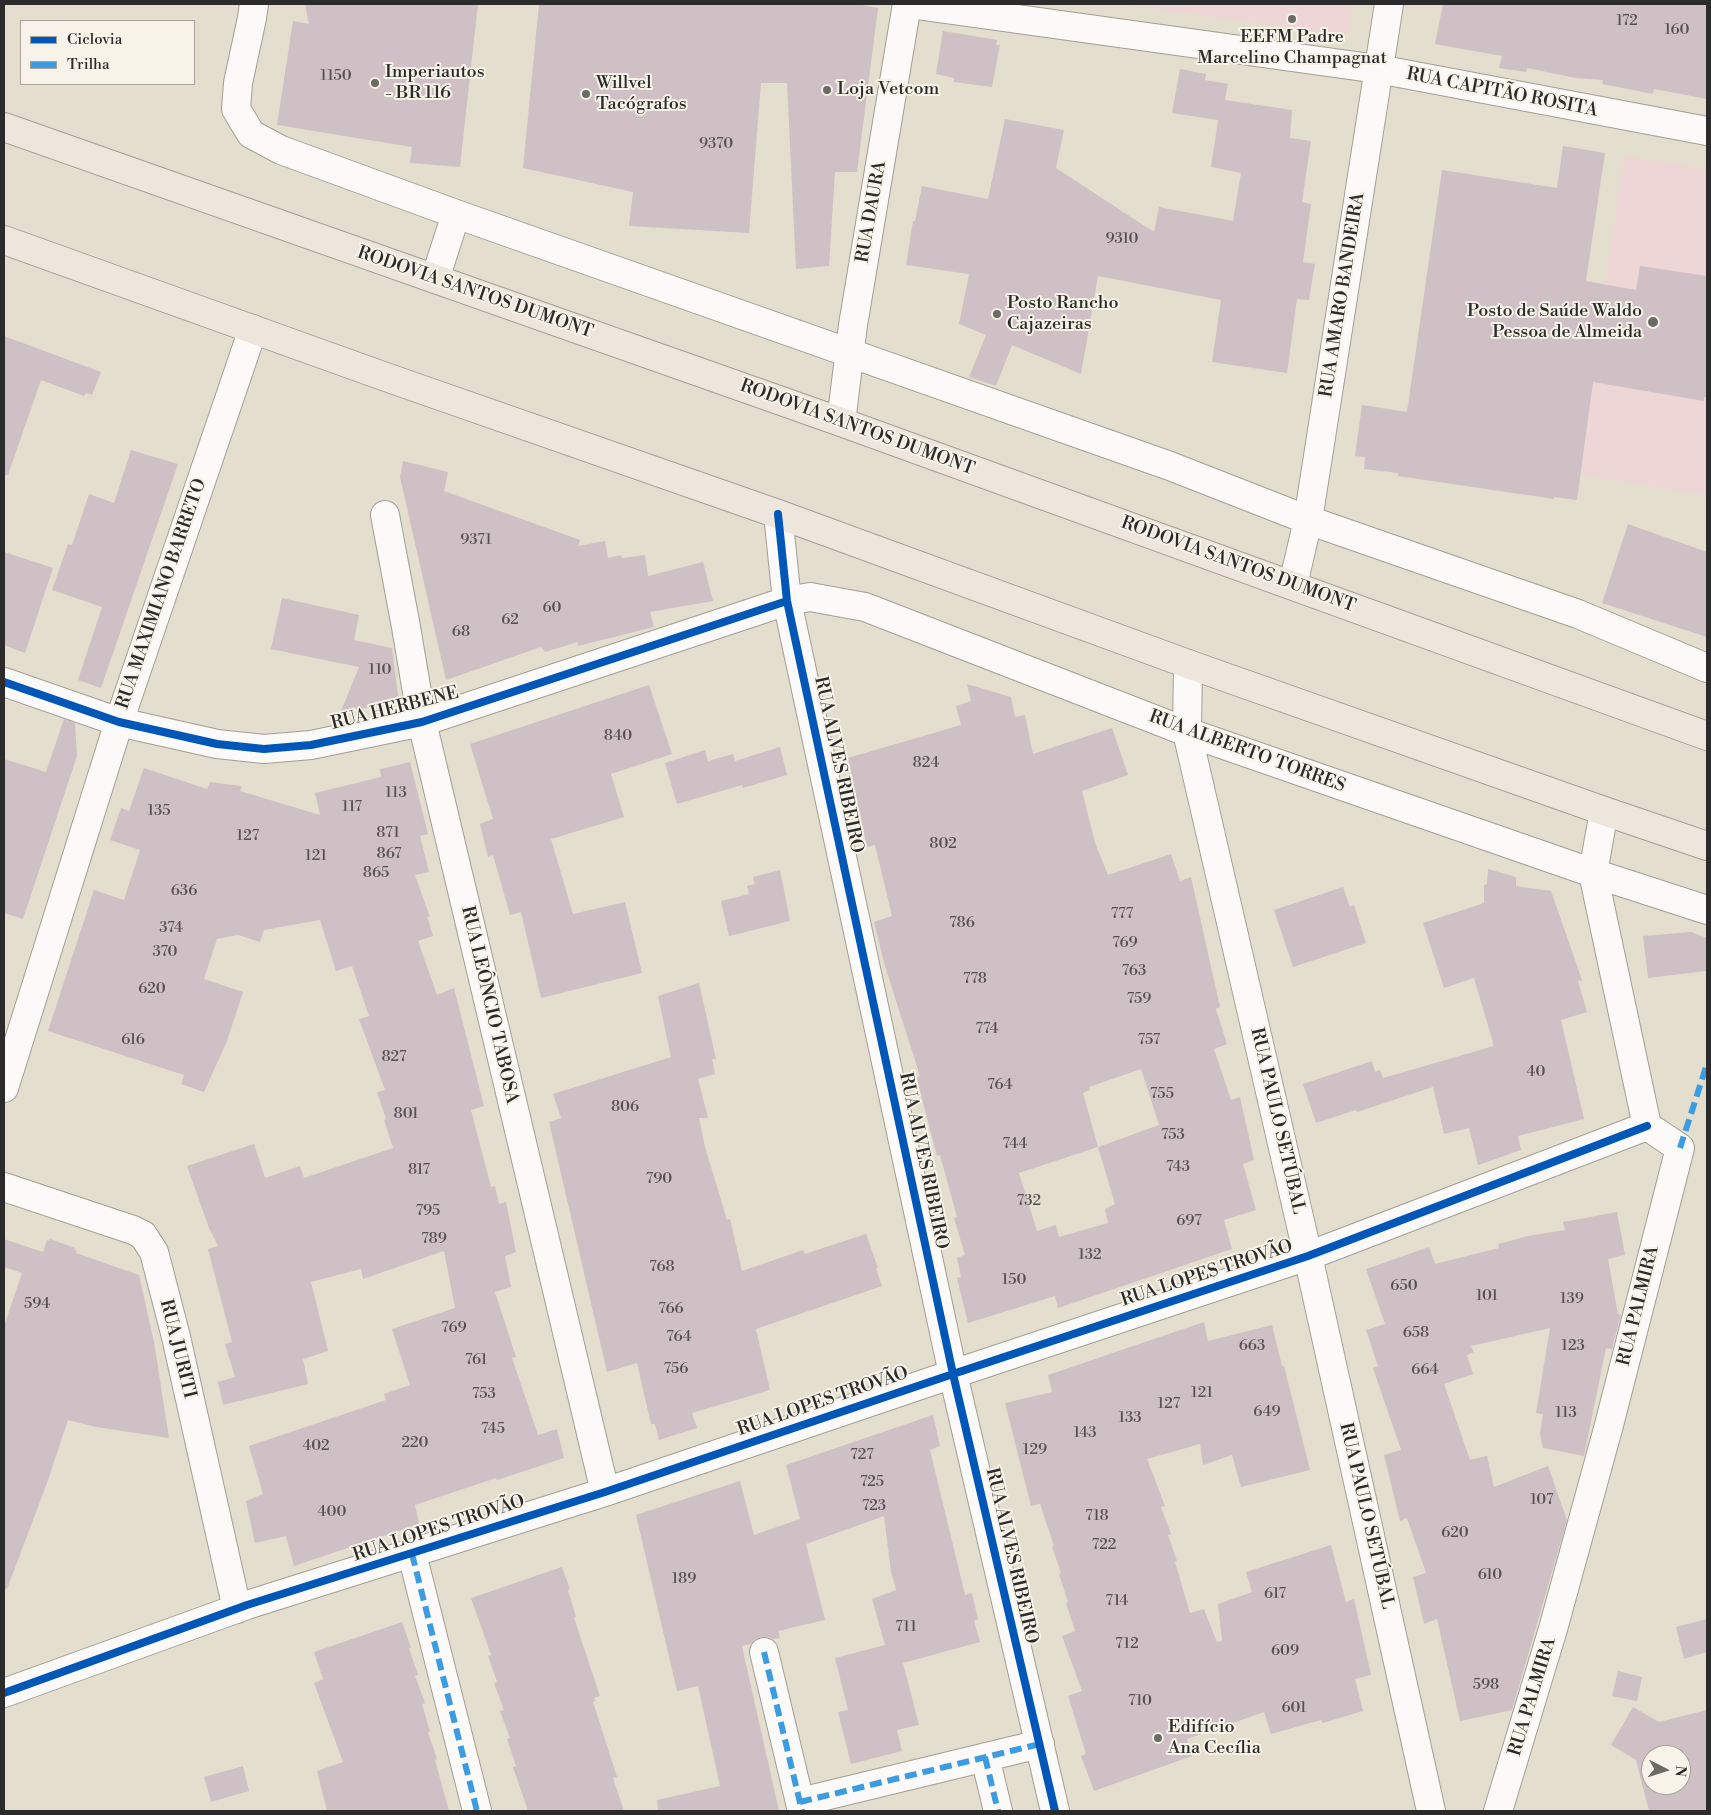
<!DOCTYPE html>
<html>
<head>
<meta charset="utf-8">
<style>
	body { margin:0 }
	#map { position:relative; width:1711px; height:1815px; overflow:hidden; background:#e4dece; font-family:"Libre Bodoni",serif }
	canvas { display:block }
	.frame { position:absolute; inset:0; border:5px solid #2b2b2b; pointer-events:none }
	.legend { position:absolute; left:20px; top:20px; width:175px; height:65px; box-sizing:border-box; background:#f7f3e8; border:1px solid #a5a39c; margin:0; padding:6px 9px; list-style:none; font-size:15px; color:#2b2b2b }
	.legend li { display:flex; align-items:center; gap:10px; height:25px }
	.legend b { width:25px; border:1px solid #a5a39c }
	.north { position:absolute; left:1641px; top:1745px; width:50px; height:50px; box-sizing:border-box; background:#f7f3e8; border:1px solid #a5a39c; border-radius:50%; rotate:95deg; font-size:14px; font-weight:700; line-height:20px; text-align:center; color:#2b2b2b }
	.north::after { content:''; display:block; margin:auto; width:18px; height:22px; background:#6c6a64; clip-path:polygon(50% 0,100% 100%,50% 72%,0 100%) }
</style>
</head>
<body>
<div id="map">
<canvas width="1711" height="1815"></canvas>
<div class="frame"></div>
<ul class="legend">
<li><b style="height:6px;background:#0057b8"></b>Ciclovia</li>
<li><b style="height:6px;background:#3d9ce1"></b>Trilha</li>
</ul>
<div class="north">N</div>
</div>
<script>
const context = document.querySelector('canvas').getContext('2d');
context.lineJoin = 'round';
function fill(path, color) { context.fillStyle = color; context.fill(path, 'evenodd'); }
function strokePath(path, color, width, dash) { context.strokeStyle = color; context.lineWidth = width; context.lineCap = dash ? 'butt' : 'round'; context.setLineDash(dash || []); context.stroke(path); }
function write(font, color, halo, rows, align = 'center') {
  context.font = font + ' "Libre Bodoni",serif'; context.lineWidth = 4; context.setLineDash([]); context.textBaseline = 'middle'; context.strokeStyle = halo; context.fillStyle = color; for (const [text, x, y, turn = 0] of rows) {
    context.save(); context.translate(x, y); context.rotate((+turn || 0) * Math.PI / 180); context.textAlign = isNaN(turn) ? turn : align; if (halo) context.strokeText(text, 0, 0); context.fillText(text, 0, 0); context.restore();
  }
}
fill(new Path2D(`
	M 1120,4 L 1353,4 L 1348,35 Z
	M 1624,156 L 1707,169 L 1707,495 L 1577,474 Z`), '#edd6d5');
fill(new Path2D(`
	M 305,4 L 478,4 L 460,167 L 410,163 L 412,147 L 277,125 L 293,21 L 309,24 Z
	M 539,4 L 856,4 L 878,8 L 857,172 L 835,172 L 829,266 L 796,269 L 787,83 L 761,83 L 749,233 L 629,226 L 633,192 L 523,168 Z
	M 1443,4 L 1707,4 L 1707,99 L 1654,89 L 1653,94 L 1602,84 L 1603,80 L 1576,78 L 1527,68 L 1526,72 L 1499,68 L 1502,56 L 1435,44 Z
	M 943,31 L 997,40 L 996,45 L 1000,45 L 992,87 L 954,82 L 954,78 L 936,74 Z
	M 1180,69 L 1206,74 L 1205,80 L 1228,84 L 1225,100 L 1292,110 L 1290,138 L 1311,141 L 1302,202 L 1311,204 L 1303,262 L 1315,264 L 1309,300 L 1297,299 L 1287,373 L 1212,362 L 1221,300 L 1098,276 L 1081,374 L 1012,345 L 996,386 L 969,377 L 986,335 L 959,324 L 969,274 L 906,265 L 913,221 L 915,221 L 922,186 L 988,199 L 1005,119 L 1064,130 L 1056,168 L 1154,232 L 1159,207 L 1233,221 L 1241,173 L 1211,167 L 1218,120 L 1172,113 Z
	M 1563,146 L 1605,153 L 1586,281 L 1636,290 L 1640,266 L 1707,276 L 1707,398 L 1704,397 L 1704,401 L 1593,382 L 1577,500 L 1554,497 L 1554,499 L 1398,476 L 1398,473 L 1364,469 L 1365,457 L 1355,456 L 1362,405 L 1407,412 L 1442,170 L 1557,188 Z
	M 4,336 L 101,372 L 92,395 L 86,393 L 84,396 L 41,380 L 8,475 L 4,475 Z
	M 131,450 L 178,464 L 101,688 L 78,680 L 102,607 L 52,590 L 68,544 L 72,545 L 89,494 L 114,503 Z
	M 403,461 L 448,472 L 444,491 L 580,540 L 578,546 L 605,541 L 608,558 L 621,555 L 622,558 L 645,555 L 648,576 L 703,562 L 713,601 L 650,612 L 654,627 L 578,646 L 578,642 L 545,652 L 541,647 L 446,680 L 400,477 Z
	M 1628,524 L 1707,552 L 1707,637 L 1602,603 Z
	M 4,552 L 53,568 L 25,653 L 4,645 Z
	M 282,598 L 359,615 L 354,640 L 392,648 L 399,704 L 341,711 L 359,667 L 271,649 Z
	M 967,684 L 1011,697 L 1015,717 L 1025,715 L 1033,754 L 1112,728 L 1128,775 L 1082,791 L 1095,843 L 1108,875 L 1171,854 L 1180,881 L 1191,877 L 1220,1007 L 1216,1009 L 1227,1044 L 1214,1049 L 1231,1100 L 1240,1097 L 1254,1160 L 1243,1164 L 1256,1210 L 1224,1220 L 1232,1249 L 1058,1308 L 1055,1296 L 968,1323 L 957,1278 L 961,1277 L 957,1258 L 965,1255 L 954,1218 L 957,1217 L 940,1155 L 937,1156 L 921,1095 L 917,1077 L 920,1076 L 884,963 L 874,922 L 892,916 L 875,845 L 867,847 L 848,758 L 961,725 L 956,706 L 971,701 ZM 1141,1069 L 1159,1125 L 1098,1147 L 1115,1204 L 1105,1209 L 1108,1223 L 1059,1237 L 1056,1225 L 1037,1231 L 1019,1173 L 1098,1147 L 1083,1093 L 1090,1090 L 1089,1087 Z
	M 649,685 L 672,754 L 611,774 L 624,817 L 551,839 L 573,914 L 625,902 L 642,973 L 541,998 L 521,912 L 510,915 L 493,855 L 488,857 L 480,824 L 493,819 L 470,744 Z
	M 64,719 L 75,723 L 77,756 L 23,919 L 4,913 L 4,759 L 46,772 Z
	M 780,747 L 787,775 L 743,788 L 742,785 L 677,804 L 665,763 L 705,750 L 708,761 L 733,754 L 735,761 Z
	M 410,762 L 428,834 L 420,836 L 429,872 L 415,875 L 430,917 L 427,916 L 433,936 L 418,941 L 437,995 L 454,988 L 484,1106 L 471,1110 L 491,1187 L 495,1186 L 499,1204 L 506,1202 L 516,1252 L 505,1256 L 511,1287 L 495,1292 L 516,1357 L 512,1358 L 538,1435 L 557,1429 L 564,1458 L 497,1480 L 496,1478 L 415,1505 L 419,1524 L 294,1566 L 286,1536 L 255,1543 L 246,1501 L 263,1494 L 249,1446 L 386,1400 L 384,1394 L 410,1385 L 392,1329 L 455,1308 L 444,1251 L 363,1279 L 361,1269 L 311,1282 L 328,1351 L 303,1359 L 308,1384 L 223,1405 L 218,1382 L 235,1377 L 225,1344 L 232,1342 L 208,1249 L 218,1246 L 209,1228 L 187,1166 L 254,1144 L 265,1178 L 300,1166 L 304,1178 L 393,1148 L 384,1120 L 386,1119 L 377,1092 L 385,1090 L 359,1019 L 369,1016 L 352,966 L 336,971 L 320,920 L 264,930 L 260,942 L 238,935 L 217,939 L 204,979 L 243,992 L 227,1041 L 204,1092 L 181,1084 L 184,1075 L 48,1031 L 94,890 L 124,900 L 140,850 L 110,840 L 121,808 L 129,811 L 144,768 L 207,789 L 210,782 L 242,786 L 240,791 L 320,815 L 315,793 L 381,777 L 380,769 Z
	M 1488,869 L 1516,877 L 1516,886 L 1551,891 L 1582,980 L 1578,981 L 1587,1012 L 1561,1020 L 1584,1119 L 1518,1136 L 1521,1150 L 1478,1165 L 1469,1128 L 1444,1134 L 1433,1087 L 1357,1112 L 1356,1110 L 1316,1123 L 1303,1084 L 1372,1061 L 1375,1072 L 1380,1070 L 1383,1078 L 1494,1046 L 1474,978 L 1444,988 L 1423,923 L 1484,903 L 1484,885 L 1487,884 Z
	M 780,870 L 790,921 L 729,936 L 721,901 L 749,894 L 747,886 L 755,884 L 753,877 Z
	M 1343,887 L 1350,907 L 1354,905 L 1366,943 L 1293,967 L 1274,910 Z
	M 1691,932 L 1707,938 L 1707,971 L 1648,978 L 1643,936 Z
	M 699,983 L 716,1059 L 712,1059 L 715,1074 L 698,1079 L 708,1118 L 699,1118 L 705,1147 L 727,1220 L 730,1219 L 742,1271 L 803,1250 L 805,1254 L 866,1234 L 878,1268 L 876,1268 L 882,1286 L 756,1329 L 770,1390 L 692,1413 L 697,1428 L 659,1440 L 655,1424 L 651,1424 L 637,1363 L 607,1372 L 549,1122 L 561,1118 L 553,1094 L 671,1057 L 658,996 Z
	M 1617,1212 L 1625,1255 L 1608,1259 L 1618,1314 L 1621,1315 L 1612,1349 L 1606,1348 L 1584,1456 L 1543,1448 L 1540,1434 L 1543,1414 L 1536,1413 L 1550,1328 L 1471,1346 L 1474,1352 L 1467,1355 L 1473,1374 L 1444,1384 L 1470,1460 L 1487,1456 L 1494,1487 L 1548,1466 L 1567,1520 L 1512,1710 L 1460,1721 L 1437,1619 L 1424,1624 L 1413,1577 L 1426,1573 L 1407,1518 L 1400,1521 L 1384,1455 L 1401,1450 L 1373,1368 L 1378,1366 L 1366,1330 L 1385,1324 L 1366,1269 L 1429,1247 L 1435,1264 L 1499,1248 L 1498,1244 L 1528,1236 L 1565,1230 L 1563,1222 Z
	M 4,1239 L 43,1252 L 47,1240 L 49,1241 L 50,1239 L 75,1248 L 74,1250 L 77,1250 L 76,1253 L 139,1275 L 154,1342 L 169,1438 L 96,1427 L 68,1420 L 47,1483 L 7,1589 L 4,1588 L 4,1326 L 22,1273 L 4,1267 Z
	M 1204,1322 L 1208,1341 L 1272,1325 L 1282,1366 L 1284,1366 L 1310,1470 L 1241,1487 L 1232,1455 L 1203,1465 L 1200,1444 L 1147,1459 L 1165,1506 L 1161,1507 L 1171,1534 L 1168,1535 L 1177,1561 L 1175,1562 L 1190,1613 L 1204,1609 L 1217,1642 L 1222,1641 L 1218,1604 L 1252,1592 L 1246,1572 L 1331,1545 L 1346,1602 L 1354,1599 L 1371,1675 L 1355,1679 L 1363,1711 L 1323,1723 L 1321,1720 L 1271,1734 L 1264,1712 L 1187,1739 L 1192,1756 L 1094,1791 L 1081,1756 L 1086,1754 L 1068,1696 L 1082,1691 L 1062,1636 L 1075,1631 L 1066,1603 L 1068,1602 L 1059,1574 L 1061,1573 L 1052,1547 L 1054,1546 L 1040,1504 L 1031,1506 L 1005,1403 L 1052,1392 L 1048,1375 Z
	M 933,1415 L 940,1446 L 930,1450 L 965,1595 L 972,1593 L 978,1619 L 974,1621 L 980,1642 L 903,1663 L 919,1725 L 897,1730 L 902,1751 L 851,1764 L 838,1712 L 848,1710 L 835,1658 L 885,1645 L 872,1599 L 896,1590 L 891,1572 L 884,1516 L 806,1544 L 825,1620 L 778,1631 L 780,1638 L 773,1639 L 768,1637 L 761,1637 L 754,1640 L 751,1644 L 742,1646 L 779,1811 L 658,1811 L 657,1800 L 720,1786 L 698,1686 L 677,1691 L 636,1515 L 740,1481 L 754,1535 L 800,1519 L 786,1465 Z
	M 562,1567 L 570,1589 L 568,1590 L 576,1617 L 574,1618 L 600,1696 L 594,1698 L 596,1701 L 593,1702 L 617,1777 L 613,1778 L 624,1811 L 528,1811 L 513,1767 L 516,1766 L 507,1739 L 510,1738 L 500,1711 L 504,1710 L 494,1683 L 497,1682 L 488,1656 L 491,1655 L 471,1598 Z
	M 1707,1619 L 1707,1652 L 1684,1659 L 1676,1627 Z
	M 402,1622 L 411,1648 L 409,1648 L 418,1675 L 415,1676 L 425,1703 L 422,1704 L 430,1732 L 428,1732 L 437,1759 L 435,1760 L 449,1811 L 327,1811 L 317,1771 L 343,1762 L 314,1683 L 323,1679 L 314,1652 Z
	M 1618,1671 L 1642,1677 L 1637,1701 L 1612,1696 Z
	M 1633,1707 L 1659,1722 L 1707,1710 L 1707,1811 L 1649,1811 L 1636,1760 L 1611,1745 ZM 1651,1755 L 1681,1755 L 1681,1785 L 1651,1785 Z
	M 243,1766 L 249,1791 L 211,1802 L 204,1777 Z`), '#cfc0c5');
const minor = new Path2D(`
	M 254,4 L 252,18 L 238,83 L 236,109 L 251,134 L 281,150 L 456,214 L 1170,466 L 1308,520 L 1578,614 L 1707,668
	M 909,4 L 1378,69 L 1707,131
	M 435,279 L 456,214
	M 841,422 L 853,325 L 907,4
	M 778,514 L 787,601 L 953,1374 L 1055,1811
	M 385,515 L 406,627 L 422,722 L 605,1492
	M 1293,585 L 1308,520 L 1389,4
	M 1188,664 L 1187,732 L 1308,1256 L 1431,1811
	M 4,682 L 119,722 L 217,744 L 264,749 L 311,745 L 422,722 L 787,601 L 810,597 L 865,607 L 1187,732 L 1593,873 L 1707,910
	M 4,1088 L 119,722 L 253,329
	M 4,1187 L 133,1230 L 143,1235 L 154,1252 L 176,1337 L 237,1609
	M 412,1554 L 477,1811
	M 764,1652 L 802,1811
	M 4,1693 L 247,1605 L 605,1492 L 953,1374 L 1308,1256 L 1647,1126
	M 985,1757 L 998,1811
	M 800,1802 L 1040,1744
	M 1498,1811 L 1553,1629 L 1609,1425 L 1680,1148 L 1647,1126 L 1593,873 L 1604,811`);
const highway = new Path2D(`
	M 4,127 L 841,422 L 1707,736
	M 4,240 L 383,376 L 778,514 L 1188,664 L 1604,811 L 1707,846`);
strokePath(minor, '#a19e95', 30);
strokePath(highway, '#a19e95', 30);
strokePath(minor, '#fbfaf8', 28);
strokePath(highway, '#eee5dd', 28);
strokePath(new Path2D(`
	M 1680,1148 L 1707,1064
	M 412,1554 L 477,1811
	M 764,1652 L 802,1811
	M 985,1757 L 998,1811
	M 800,1802 L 1040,1744`), '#3d9ce1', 6, [12, 6]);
strokePath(new Path2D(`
	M 778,514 L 787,601 L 953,1374 L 1055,1811
	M 4,682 L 119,722 L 217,744 L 264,749 L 311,745 L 422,722 L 787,601
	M 4,1693 L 247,1605 L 605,1492 L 953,1374 L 1308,1256 L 1647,1126`), '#0057b8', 8);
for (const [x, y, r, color] of [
	[1292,19,5,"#6c6a64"],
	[375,83,5,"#6c6a64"],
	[827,90,5,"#6c6a64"],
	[586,94,5,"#6c6a64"],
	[997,314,5,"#6c6a64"],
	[1653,322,6,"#6c6a64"],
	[1158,1738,5,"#6c6a64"]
]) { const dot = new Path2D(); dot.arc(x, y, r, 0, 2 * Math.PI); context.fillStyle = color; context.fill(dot); strokePath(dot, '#f7f3e8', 2); }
write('15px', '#545052', null, [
	["172",1627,21],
	["160",1677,30],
	["1150",336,76],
	["9370",716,144],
	["9310",1122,239],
	["9371",476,540],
	["60",552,608],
	["62",510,620],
	["68",461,632],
	["110",380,670],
	["840",618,736],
	["824",926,763],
	["113",396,793],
	["117",352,807],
	["135",159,811],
	["871",388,833],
	["127",248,836],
	["802",943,844],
	["867",389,854],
	["121",316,856],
	["865",376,873],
	["636",184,891],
	["777",1122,914],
	["786",962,923],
	["374",171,928],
	["769",1125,943],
	["370",165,952],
	["763",1134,971],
	["778",975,979],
	["620",152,989],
	["759",1139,999],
	["774",987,1029],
	["616",133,1040],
	["757",1149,1040],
	["827",394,1057],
	["40",1536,1072],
	["764",1000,1085],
	["755",1162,1094],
	["806",625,1107],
	["801",406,1114],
	["753",1173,1135],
	["744",1015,1144],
	["743",1178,1167],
	["817",419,1170],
	["790",659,1179],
	["732",1029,1201],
	["795",428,1211],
	["697",1189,1221],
	["789",434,1239],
	["132",1090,1255],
	["768",662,1267],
	["150",1014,1280],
	["650",1404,1286],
	["101",1487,1296],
	["139",1572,1299],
	["594",37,1304],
	["766",671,1309],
	["769",454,1328],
	["658",1416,1333],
	["764",679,1337],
	["663",1252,1346],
	["123",1573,1346],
	["761",476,1360],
	["756",676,1369],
	["664",1425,1370],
	["121",1202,1393],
	["753",484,1394],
	["127",1169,1404],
	["649",1267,1412],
	["113",1566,1413],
	["133",1130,1418],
	["745",493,1429],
	["143",1085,1433],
	["220",415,1443],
	["402",316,1446],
	["129",1035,1450],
	["727",862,1455],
	["725",872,1482],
	["107",1542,1500],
	["723",874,1506],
	["400",332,1512],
	["718",1097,1516],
	["620",1455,1533],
	["722",1104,1545],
	["610",1490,1575],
	["189",684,1579],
	["617",1275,1594],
	["714",1117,1601],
	["711",906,1627],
	["712",1127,1644],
	["609",1285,1651],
	["598",1486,1685],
	["710",1140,1701],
	["601",1294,1708]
]);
write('18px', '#2b2b2b', '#f7f3e8', [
	["EEFM Padre",1292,38,"center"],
	["Marcelino Champagnat",1292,59,"center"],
	["Imperiautos",385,73],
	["- BR 116",385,94],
	["Willvel",596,84],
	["Tacógrafos",596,105],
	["Loja Vetcom",837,90],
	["Posto Rancho",1007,304],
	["Cajazeiras",1007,325],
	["Posto de Saúde Waldo",1642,312,"right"],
	["Pessoa de Almeida",1642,333,"right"],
	["Edifício",1168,1728],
	["Ana Cecília",1168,1749]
], 'left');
write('18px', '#2b2b2b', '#f7f3e8', [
	["RUA CAPITÃO ROSITA",1502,93,11],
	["RUA DAURA",872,212,-80],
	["RODOVIA SANTOS DUMONT",475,293,19],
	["RUA AMARO BANDEIRA",1343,295,-81],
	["RODOVIA SANTOS DUMONT",857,428,20],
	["RODOVIA SANTOS DUMONT",1238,565,20],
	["RUA MAXIMIANO BARRETO",162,594,-71],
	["RUA HERBENE",395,709,-14],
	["RUA ALBERTO TORRES",1247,752,20],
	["RUA ALVES RIBEIRO",838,765,78],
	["RUA LEÔNCIO TABOSA",489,1005,77],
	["RUA PAULO SETÚBAL",1277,1121,77],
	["RUA ALVES RIBEIRO",923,1161,78],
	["RUA LOPES TROVÃO",1207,1274,-18],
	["RUA PALMIRA",1639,1306,-76],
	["RUA JURITI",177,1349,76],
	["RUA LOPES TROVÃO",823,1402,-19],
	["RUA PAULO SETÚBAL",1366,1516,77],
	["RUA LOPES TROVÃO",439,1529,-18],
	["RUA ALVES RIBEIRO",1011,1556,77],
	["RUA PALMIRA",1533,1697,-73]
]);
</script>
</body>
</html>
